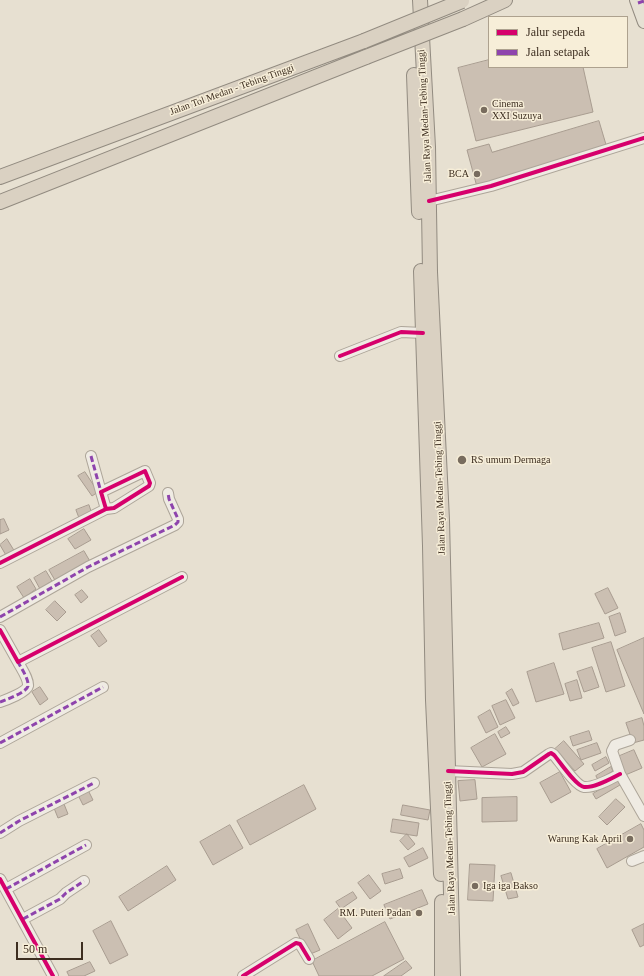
<!DOCTYPE html>
<html>
<head>
<meta charset="utf-8">
<style>
	body { margin:0 }
	#map { position:relative; width:644px; height:976px; overflow:hidden; background:#e7e0d1; font-family:"Times New Roman",serif }
	canvas { display:block }
	.legend { position:absolute; left:488px; top:16px; width:140px; height:52px; box-sizing:border-box; background:#f7eed8; border:1px solid #ada18e; margin:0; padding:5px 7px; list-style:none; font-size:12px; color:#3d2e20 }
	.legend li { display:flex; align-items:center; gap:8px; height:20px }
	.legend b { width:20px; border:1px solid #ada18e }
	.scale { position:absolute; left:16px; top:942px; width:67px; height:18px; box-sizing:border-box; border:2px solid #3d2e20; border-top:0; padding-left:5px; font-size:12px; line-height:14px; white-space:nowrap; color:#3d2e20; -webkit-text-stroke:3px #f7eed8; paint-order:stroke }
</style>
</head>
<body>
<div id="map">
<canvas width="644" height="976"></canvas>
<ul class="legend">
<li><b style="height:5px;background:#d6006c"></b>Jalur sepeda</li>
<li><b style="height:5px;background:#8e44ad"></b>Jalan setapak</li>
</ul>
<div class="scale">50 m</div>
</div>
<script>
const context = document.querySelector('canvas').getContext('2d');
context.lineJoin = 'round';
function fill(path, color) { context.fillStyle = color; context.fill(path, 'evenodd'); }
function strokePath(path, color, width, dash) { context.strokeStyle = color; context.lineWidth = width; context.lineCap = dash ? 'butt' : 'round'; context.setLineDash(dash || []); context.stroke(path); }
function write(font, color, halo, rows, align = 'center') {
  context.font = font + ' "Times New Roman",serif'; context.lineWidth = 3; context.setLineDash([]); context.textBaseline = 'middle'; context.strokeStyle = halo; context.fillStyle = color; for (const [text, x, y, turn = 0] of rows) {
    context.save(); context.translate(x, y); context.rotate((+turn || 0) * Math.PI / 180); context.textAlign = isNaN(turn) ? turn : align; if (halo) context.strokeText(text, 0, 0); context.fillText(text, 0, 0); context.restore();
  }
}
const building = new Path2D(`
	M 489,60 L 489,67 L 583,67 L 593,112 L 476,141 L 458,68 Z
	M 599,121 L 607,148 L 477,187 L 467,150 L 489,144 L 492,152 Z
	M 85,472 L 98,492 L 92,496 L 78,476 Z
	M 89,505 L 92,514 L 79,518 L 76,510 Z
	M 4,519 L 9,530 L 0,534 L 0,520 Z
	M 84,529 L 91,540 L 75,549 L 68,539 Z
	M 7,539 L 15,552 L 7,557 L 0,545 Z
	M 84,551 L 91,563 L 56,582 L 49,570 Z
	M 46,571 L 52,581 L 40,589 L 34,578 Z
	M 30,579 L 36,589 L 24,598 L 17,587 Z
	M 608,588 L 618,608 L 605,614 L 595,594 Z
	M 82,590 L 88,597 L 81,603 L 75,595 Z
	M 55,601 L 66,612 L 57,621 L 46,610 Z
	M 620,613 L 626,632 L 615,636 L 609,617 Z
	M 599,623 L 604,638 L 563,650 L 559,634 Z
	M 99,630 L 107,641 L 99,647 L 91,636 Z
	M 644,638 L 644,714 L 617,650 Z
	M 611,642 L 625,686 L 606,692 L 592,648 Z
	M 554,663 L 564,694 L 536,702 L 527,672 Z
	M 592,667 L 599,687 L 584,692 L 577,672 Z
	M 577,680 L 582,698 L 570,701 L 565,684 Z
	M 40,687 L 48,699 L 40,705 L 32,692 Z
	M 512,689 L 519,703 L 513,706 L 506,693 Z
	M 506,700 L 515,718 L 500,725 L 492,706 Z
	M 490,710 L 498,727 L 486,733 L 478,717 Z
	M 642,718 L 644,726 L 644,740 L 633,743 L 626,723 Z
	M 506,727 L 510,733 L 501,738 L 498,732 Z
	M 589,731 L 592,740 L 573,746 L 570,737 Z
	M 495,734 L 506,754 L 482,767 L 471,748 Z
	M 564,741 L 584,764 L 575,771 L 555,749 Z
	M 597,743 L 601,753 L 581,760 L 577,750 Z
	M 634,750 L 642,768 L 623,776 L 615,758 Z
	M 606,757 L 609,763 L 595,771 L 592,765 Z
	M 611,767 L 613,771 L 598,780 L 596,776 Z
	M 560,772 L 571,792 L 551,803 L 540,783 Z
	M 475,780 L 477,799 L 460,801 L 458,781 Z
	M 617,780 L 620,785 L 596,799 L 593,794 Z
	M 304,785 L 316,809 L 250,845 L 237,821 Z
	M 88,790 L 93,800 L 83,805 L 78,795 Z
	M 517,797 L 517,821 L 482,822 L 482,798 Z
	M 616,799 L 625,807 L 607,825 L 599,817 Z
	M 64,804 L 68,814 L 58,818 L 54,808 Z
	M 403,805 L 430,810 L 428,820 L 401,815 Z
	M 393,819 L 419,823 L 417,836 L 391,832 Z
	M 641,824 L 644,830 L 644,847 L 607,868 L 597,849 Z
	M 230,825 L 243,848 L 213,865 L 200,842 Z
	M 407,834 L 415,844 L 408,850 L 400,841 Z
	M 423,848 L 428,858 L 409,867 L 404,858 Z
	M 470,864 L 495,865 L 493,901 L 468,900 Z
	M 167,866 L 176,880 L 128,911 L 119,897 Z
	M 400,869 L 403,878 L 385,884 L 382,874 Z
	M 511,873 L 518,897 L 508,899 L 501,876 Z
	M 369,875 L 381,891 L 370,899 L 358,883 Z
	M 422,890 L 428,904 L 390,919 L 384,905 Z
	M 353,892 L 357,898 L 341,909 L 336,902 Z
	M 338,909 L 352,928 L 338,939 L 324,920 Z
	M 111,921 L 128,955 L 110,964 L 93,931 Z
	M 385,922 L 404,959 L 372,976 L 319,976 L 312,961 Z
	M 308,924 L 320,950 L 308,955 L 296,930 Z
	M 644,924 L 644,945 L 640,947 L 632,930 Z
	M 406,961 L 412,968 L 401,976 L 384,976 Z
	M 90,962 L 95,971 L 84,976 L 69,976 L 67,972 Z`);
fill(building, '#cbbfb2');
strokePath(building, '#a89c90', 1);
const minor = new Path2D(`
	M 429,201 L 491,186 L 644,138
	M 340,356 L 401,332 L 423,333
	M 91,456 L 101,492
	M 0,563 L 106,509 L 101,492 L 145,471 L 150,483 L 149,486 L 114,508 L 106,509
	M 0,617 L 88,567 L 175,525 L 178,522 L 178,519 L 169,499 L 168,493
	M 0,630 L 18,662 L 182,577
	M 0,702 C 6,700 27,692 28,686 C 29,679 21,668 18,662
	M 630,740 L 615,745 L 612,751 L 620,774 L 644,816
	M 0,743 L 103,687
	M 448,771 L 512,774 L 523,772 L 549,754 L 551,753 L 554,755 C 560,762 576,786 584,787 C 595,788 610,779 620,774
	M 0,833 L 19,821 L 94,783
	M 632,861 L 644,856
	M 0,879 L 53,976
	M 6,889 L 86,845
	M 23,919 L 60,899 L 66,893 L 84,881
	M 243,976 L 296,943 L 300,944 L 309,959`);
const major = new Path2D(`
	M 636,0 L 644,22`);
const highway = new Path2D(`
	M 420,0 L 428,147 L 430,272 L 442,520 L 453,976
	M 463,19 L 505,0
	M 414,75 L 419,212
	M 0,177 L 364,41
	M 0,202 L 366,57
	M 421,271 L 430,546 L 433,700 L 441,874
	M 442,902 L 442,976`);
strokePath(minor, '#ada599', 12);
strokePath(major, '#928b80', 14);
strokePath(highway, '#928b80', 16);
strokePath(minor, '#efebe3', 10);
strokePath(major, '#e6e1d4', 12);
strokePath(highway, '#dad1c2', 14);
const highwayBridge = new Path2D(`
	M 364,41 L 462,1
	M 366,57 L 463,19`);
strokePath(highwayBridge, '#928b80', 16, []);
strokePath(highwayBridge, '#dad1c2', 14);
strokePath(new Path2D(`
	M 638,3 L 644,1
	M 91,456 L 101,492
	M 0,617 L 88,567 L 175,525 L 178,522 L 178,519 L 169,499 L 168,493
	M 0,702 C 6,700 27,692 28,686 C 29,679 21,668 18,662
	M 0,743 L 103,687
	M 0,833 L 19,821 L 94,783
	M 6,889 L 86,845
	M 23,919 L 60,899 L 66,893 L 84,881`), '#8e44ad', 3, [6, 3]);
strokePath(new Path2D(`
	M 429,201 L 491,186 L 644,138
	M 340,356 L 401,332 L 423,333
	M 0,563 L 106,509 L 101,492 L 145,471 L 150,483 L 149,486 L 114,508 L 106,509
	M 0,630 L 18,662 L 182,577
	M 448,771 L 512,774 L 523,772 L 549,754 L 551,753 L 554,755 C 560,762 576,786 584,787 C 595,788 610,779 620,774
	M 0,879 L 53,976
	M 243,976 L 296,943 L 300,944 L 309,959`), '#d6006c', 4);
for (const [x, y, r, color] of [
	[484,110,4,"#786c5e"],
	[477,174,4,"#786c5e"],
	[462,460,5,"#786c5e"],
	[630,839,4,"#786c5e"],
	[475,886,4,"#786c5e"],
	[419,913,4,"#786c5e"]
]) { const dot = new Path2D(); dot.arc(x, y, r, 0, 2 * Math.PI); context.fillStyle = color; context.fill(dot); strokePath(dot, '#f7eed8', 1.5); }
write('10px', '#3d2e20', '#f7eed8', [
	["Jalan Tol Medan - Tebing Tinggi",232,90,-20],
	["Jalan Raya Medan-Tebing Tinggi",425,116,-93],
	["Jalan Raya Medan-Tebing Tinggi",440,488,-92],
	["Jalan Raya Medan-Tebing Tinggi",450,848,-92]
]);
write('10px', '#3d2e20', '#f7eed8', [
	["Cinema",492,104],
	["XXI Suzuya",492,116],
	["BCA",469,174,"right"],
	["RS umum Dermaga",471,460],
	["Warung Kak April",622,839,"right"],
	["Iga iga Bakso",483,886],
	["RM. Puteri Padan",411,913,"right"]
], 'left');
</script>
</body>
</html>
